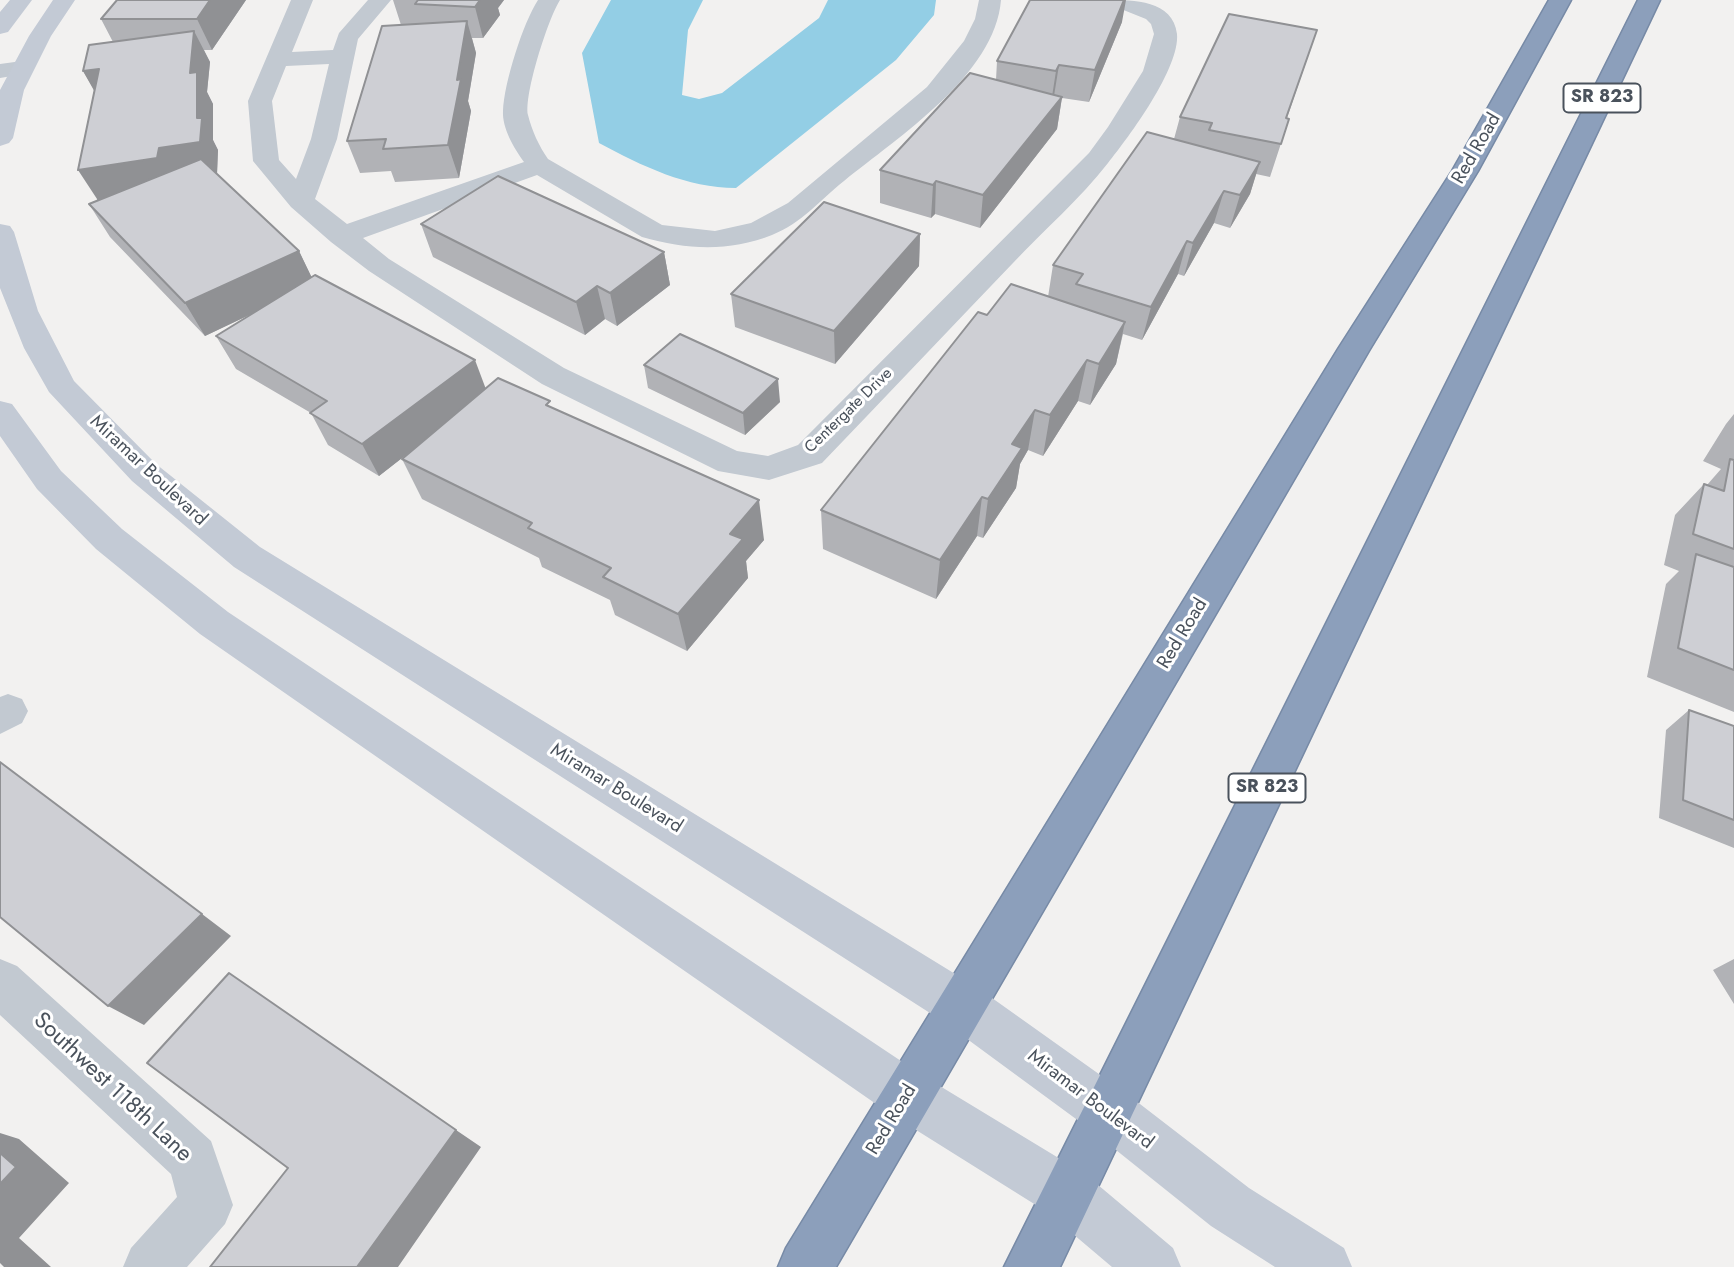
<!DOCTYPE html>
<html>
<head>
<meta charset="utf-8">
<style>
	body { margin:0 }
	canvas { display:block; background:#f2f1f0 }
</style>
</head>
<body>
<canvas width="1734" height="1267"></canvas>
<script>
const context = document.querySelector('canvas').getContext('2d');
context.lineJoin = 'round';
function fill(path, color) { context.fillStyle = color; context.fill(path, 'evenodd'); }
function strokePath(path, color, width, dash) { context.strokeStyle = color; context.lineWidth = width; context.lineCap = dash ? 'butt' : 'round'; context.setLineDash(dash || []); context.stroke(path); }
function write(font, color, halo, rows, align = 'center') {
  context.font = font + ' Jost,sans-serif'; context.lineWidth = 6; context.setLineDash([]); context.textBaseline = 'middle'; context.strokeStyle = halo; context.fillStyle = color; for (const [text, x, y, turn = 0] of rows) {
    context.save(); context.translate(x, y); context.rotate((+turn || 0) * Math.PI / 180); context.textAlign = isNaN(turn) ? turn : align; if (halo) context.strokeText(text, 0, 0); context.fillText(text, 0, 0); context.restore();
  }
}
fill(new Path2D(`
	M 611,0 L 703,0 L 688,30 L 682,95 L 699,99 L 722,93 L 819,18 L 828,0 L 936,0 L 934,15 L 896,60 L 736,188 C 687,188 642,166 599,143 L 582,53 Z`), '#93cee5');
const highway = new Path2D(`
	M 1549,0 L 1571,0 L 1478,171 L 1370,349 L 836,1267 L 778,1267 L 786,1248 L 1338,349 L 1452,171 Z
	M 1638,0 L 1660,0 L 1060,1267 L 1004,1267 Z`);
strokePath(highway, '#778aa6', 3);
fill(new Path2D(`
	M 291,0 L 313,0 L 292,52 L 333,50 L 339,33 L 368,0 L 391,0 L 358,39 L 337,139 L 315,199 L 347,224 L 524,162 C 514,148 502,128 503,111 C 504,83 523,23 538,0 L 560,0 C 548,19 524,94 528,115 C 532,131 539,146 548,159 L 662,225 L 715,231 L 751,223 L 788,203 L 927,87 L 964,41 L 975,19 L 979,0 L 1001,0 C 995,75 898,137 844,181 C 820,200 802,223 772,235 C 729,252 687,250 642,237 L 537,175 L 363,238 L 389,259 L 564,368 L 737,451 L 768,456 L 798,445 L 1089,153 L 1108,127 L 1143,71 L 1154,34 L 1151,24 L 1146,19 L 1111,5 L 1108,0 C 1133,0 1173,0 1177,34 C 1180,68 1129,137 1108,163 C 1080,199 1044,230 1013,263 C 949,330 886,396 822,463 L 769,480 L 718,471 L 542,384 L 369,271 L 331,242 L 291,207 L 253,161 L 248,101 ZM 329,64 L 311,139 L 296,179 L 279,160 L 272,101 L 286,66 Z
	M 22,61 L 30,63 L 34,68 L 30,73 L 0,78 L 0,64 Z
	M 8,694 L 22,699 L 28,711 L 22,723 L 0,734 L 0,697 Z
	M 0,959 L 17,966 L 211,1141 L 233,1205 L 225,1224 L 187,1267 L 123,1267 L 131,1248 L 177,1197 L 171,1174 L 0,1015 Z`), '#c2c9d1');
fill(new Path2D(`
	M 10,0 L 32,0 L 8,32 L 0,34 L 0,12 Z
	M 53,0 L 75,0 L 51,36 L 24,90 L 13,138 L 9,143 L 0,146 L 0,90 L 29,36 Z
	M 0,224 L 10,226 L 14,232 L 38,311 L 74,381 L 156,464 L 260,547 L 978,988 L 1127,1094 L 1249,1188 L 1344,1248 L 1352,1267 L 1275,1267 L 1211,1226 L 1091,1130 L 944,1022 L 234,567 L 132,481 L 49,392 L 24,348 L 0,288 Z
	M 0,401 L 12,404 L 61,471 L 122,529 L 228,612 L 925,1077 L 1085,1174 L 1173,1248 L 1181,1267 L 1112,1267 L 1047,1212 L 889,1113 L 200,634 L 96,549 L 37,489 L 0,436 Z`), '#c3cad5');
fill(highway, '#8c9fbb');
fill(new Path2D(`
	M 117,0 L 246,0 L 212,50 L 204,50 L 210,62 L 207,92 L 213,104 L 213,140 L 218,150 L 217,174 L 299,251 L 311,277 L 486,388 L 552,408 L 764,540 L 746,561 L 748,578 L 687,651 L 615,615 L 610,600 L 542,567 L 539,558 L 422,499 L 402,459 L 417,446 L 379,476 L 328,445 L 311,413 L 236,369 L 216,336 L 255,312 L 205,336 L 110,237 L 89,204 L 97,201 L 95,91 L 83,71 L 113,42 L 101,19 Z
	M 393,0 L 504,0 L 498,8 L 500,15 L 483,38 L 472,38 L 476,53 L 468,101 L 471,111 L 459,178 L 395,182 L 391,171 L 360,173 L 347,141 L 401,25 Z
	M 1122,22 L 1089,102 L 1062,98 L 1057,129 L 980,228 L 935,214 L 931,218 L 880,203 L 880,170 L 996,80 L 997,61 Z
	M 1317,30 L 1287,118 L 1289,119 L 1270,177 L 1256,174 L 1250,194 L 1230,228 L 1214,223 L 1184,276 L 1178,274 L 1142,340 L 1123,334 L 1116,364 L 1090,405 L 1078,401 L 1043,456 L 1028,450 L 1020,464 L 1016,488 L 983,538 L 977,536 L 936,599 L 823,549 L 821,510 L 987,315 L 1048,297 L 1053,265 L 1174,139 L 1180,117 Z
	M 421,224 L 664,252 L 670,285 L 617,326 L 605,319 L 585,335 L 433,257 Z
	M 920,234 L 919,266 L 835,364 L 735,327 L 731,294 Z
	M 644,365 L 780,402 L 745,435 L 648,388 Z
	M 1734,414 L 1734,712 L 1647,677 L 1666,584 L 1679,571 L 1664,565 L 1675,515 L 1704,484 L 1707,485 L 1721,469 L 1703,461 L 1726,424 Z
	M 1689,710 L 1734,726 L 1734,848 L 1659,818 L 1666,730 Z
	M 1734,959 L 1734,1004 L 1713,970 Z`), '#b1b2b6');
fill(new Path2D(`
	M 210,0 L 246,0 L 212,50 L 197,19 Z
	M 480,0 L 504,0 L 498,8 L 500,15 L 483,38 L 475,7 Z
	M 1124,0 L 1126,0 L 1122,22 L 1089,102 L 1095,70 Z
	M 467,21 L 476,53 L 468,101 L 471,111 L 459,178 L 448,145 L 457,80 Z
	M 194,31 L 210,62 L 207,92 L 213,104 L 213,140 L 218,150 L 217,174 L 99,202 L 78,170 L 159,148 L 197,118 L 190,73 Z
	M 1059,65 L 1054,96 L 1051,103 L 1056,71 Z
	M 99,69 L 101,103 L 83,71 Z
	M 1062,97 L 1057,129 L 980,228 L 983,195 Z
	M 1260,162 L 1250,194 L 1230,228 L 1240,195 Z
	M 936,181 L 935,214 L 931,218 L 933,185 Z
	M 1224,191 L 1214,223 L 1184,276 L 1193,243 Z
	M 920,234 L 919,266 L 835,364 L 834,331 Z
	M 1187,241 L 1178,274 L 1142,340 L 1151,307 Z
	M 299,251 L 315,284 L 205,336 L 185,303 Z
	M 664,252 L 670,285 L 617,326 L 610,293 Z
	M 597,286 L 605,319 L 585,335 L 576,302 Z
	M 1125,322 L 1116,364 L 1090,405 L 1099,364 Z
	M 475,360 L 487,392 L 379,476 L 362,444 Z
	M 1087,360 L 1078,401 L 1043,456 L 1050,415 Z
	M 778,379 L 780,402 L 745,435 L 743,413 Z
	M 1035,410 L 1028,450 L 1020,464 L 1016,488 L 983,538 L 988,499 L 1012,444 Z
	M 982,497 L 977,536 L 936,599 L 940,560 Z
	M 759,500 L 764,540 L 746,561 L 748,578 L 687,651 L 678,614 L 730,534 Z
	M 202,914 L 231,936 L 144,1025 L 108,1006 Z
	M 456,1130 L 481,1147 L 398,1267 L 357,1267 Z
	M 0,1133 L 19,1139 L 69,1183 L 19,1238 L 51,1267 L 4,1267 L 0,1263 Z`), '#909194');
const building = new Path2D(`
	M 117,0 L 210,0 L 197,19 L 101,19 Z
	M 418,0 L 480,0 L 475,7 L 415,4 Z
	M 1030,0 L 1124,0 L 1095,70 L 1059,65 L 1056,71 L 997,61 Z
	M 1229,14 L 1317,30 L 1286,118 L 1289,119 L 1281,144 L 1209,130 L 1212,123 L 1180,117 Z
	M 467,21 L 457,80 L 461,79 L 448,145 L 383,149 L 386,139 L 347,141 L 382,26 Z
	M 194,31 L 190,73 L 197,72 L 197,118 L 202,118 L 200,142 L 159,148 L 157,158 L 78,170 L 99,69 L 83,71 L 89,45 Z
	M 970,73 L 1062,97 L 983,195 L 936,181 L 933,185 L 880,170 Z
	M 1147,132 L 1260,162 L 1240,195 L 1224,191 L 1193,243 L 1187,241 L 1151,307 L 1076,284 L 1083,274 L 1053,265 Z
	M 201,159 L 299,251 L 185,303 L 89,204 Z
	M 498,176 L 664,252 L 610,293 L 597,286 L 576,302 L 421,224 Z
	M 824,202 L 920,234 L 834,331 L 731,294 Z
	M 315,275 L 475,360 L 362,444 L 310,413 L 327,401 L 216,336 Z
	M 1011,284 L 1125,322 L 1099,364 L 1087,360 L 1050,415 L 1035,410 L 1012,444 L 1022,448 L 988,499 L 982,497 L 940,560 L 821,510 L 978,312 L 987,315 Z
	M 680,334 L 778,379 L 743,413 L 644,365 Z
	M 498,378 L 550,401 L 546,405 L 759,500 L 730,534 L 743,539 L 678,614 L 603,577 L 611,568 L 528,528 L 532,523 L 402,459 Z
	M 1730,459 L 1734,460 L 1734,549 L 1693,534 L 1704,484 L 1724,491 Z
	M 1696,554 L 1734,567 L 1734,670 L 1678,648 Z
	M 1689,710 L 1734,726 L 1734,820 L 1683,800 Z
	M 0,762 L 202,914 L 108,1006 L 0,917 Z
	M 229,973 L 456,1130 L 357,1267 L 210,1267 L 288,1168 L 147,1063 Z
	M 0,1153 L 16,1167 L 0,1184 Z`);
fill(building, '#cecfd4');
strokePath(building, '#909194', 2);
write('16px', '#4a525c', '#fff', [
	["Centergate Drive",849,411,-44]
]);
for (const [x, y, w] of [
	[1602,98,77],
	[1267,788,77]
]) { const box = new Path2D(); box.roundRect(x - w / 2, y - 14.5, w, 29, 5); context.fillStyle = '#fff'; context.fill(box); strokePath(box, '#4a525c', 2); }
write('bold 18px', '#4a525c', null, [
	["SR 823",1602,98],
	["SR 823",1267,788]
]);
write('19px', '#4a525c', '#fff', [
	["Red Road",1477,149,-60],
	["Miramar Boulevard",148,471,43],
	["Red Road",1183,634,-59],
	["Miramar Boulevard",616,789,32],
	["Miramar Boulevard",1090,1100,37],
	["Red Road",892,1120,-59]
]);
write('23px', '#4a525c', '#fff', [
	["Southwest 118th Lane",112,1088,43]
]);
</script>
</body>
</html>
